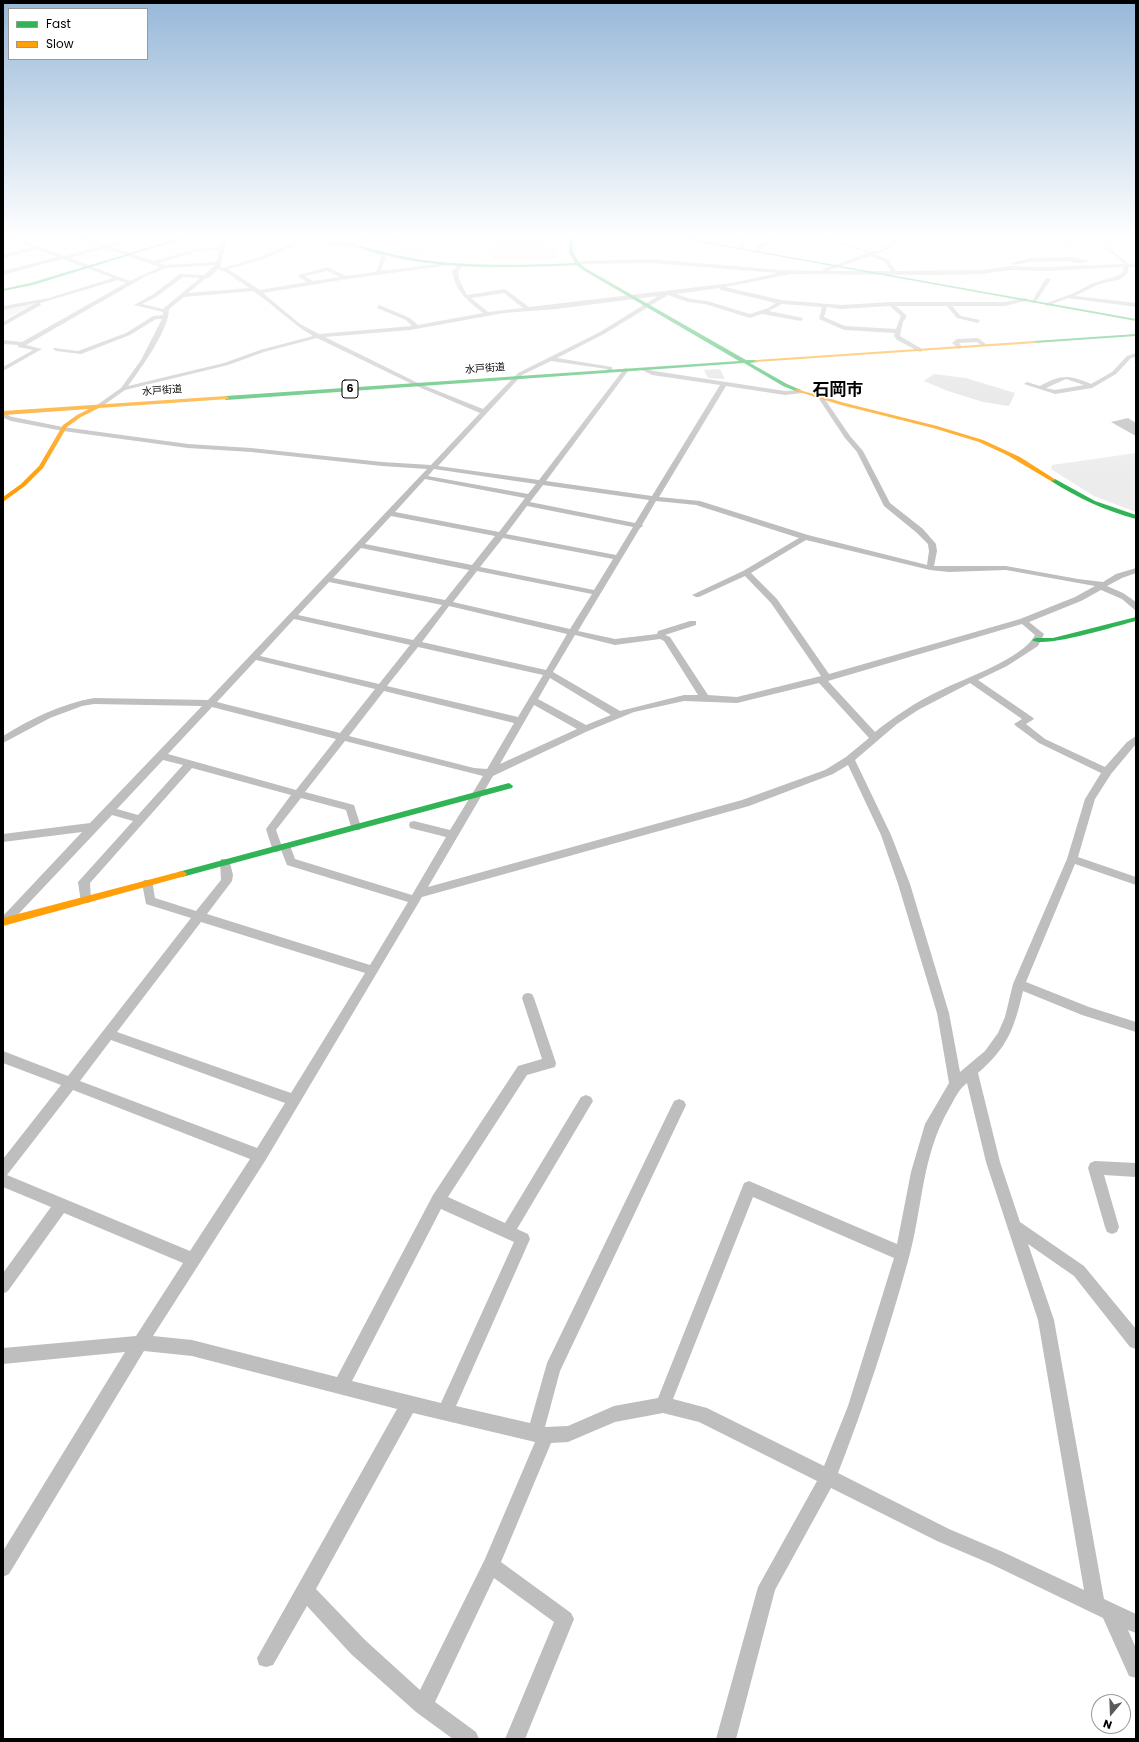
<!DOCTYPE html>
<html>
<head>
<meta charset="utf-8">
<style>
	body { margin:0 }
	#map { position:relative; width:1139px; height:1742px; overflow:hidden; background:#fff; font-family:Poppins,sans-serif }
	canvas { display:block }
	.frame { position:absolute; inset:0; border:4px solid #000; pointer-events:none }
	.legend { position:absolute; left:8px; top:8px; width:140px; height:52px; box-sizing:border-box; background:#fff; border:1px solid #999; margin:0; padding:5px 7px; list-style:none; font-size:12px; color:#000 }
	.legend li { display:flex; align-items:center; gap:8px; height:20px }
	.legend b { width:20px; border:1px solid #999 }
	.north { position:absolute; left:1091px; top:1694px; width:40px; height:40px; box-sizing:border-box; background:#fff; border:1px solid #999; border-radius:50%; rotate:199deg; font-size:11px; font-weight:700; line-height:16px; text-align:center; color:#000 }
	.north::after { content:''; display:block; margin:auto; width:14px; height:18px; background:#595959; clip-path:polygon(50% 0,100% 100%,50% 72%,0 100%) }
</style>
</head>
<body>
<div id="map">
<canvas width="1139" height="1742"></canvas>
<div class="frame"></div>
<ul class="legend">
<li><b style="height:5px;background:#30b455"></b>Fast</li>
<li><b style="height:5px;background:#ff9f0a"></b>Slow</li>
</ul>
<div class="north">N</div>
</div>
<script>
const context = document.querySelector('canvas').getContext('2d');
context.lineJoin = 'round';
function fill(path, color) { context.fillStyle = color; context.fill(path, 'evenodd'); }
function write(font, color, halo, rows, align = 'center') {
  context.font = font + ' Poppins,"Noto Sans JP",sans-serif'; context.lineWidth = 3.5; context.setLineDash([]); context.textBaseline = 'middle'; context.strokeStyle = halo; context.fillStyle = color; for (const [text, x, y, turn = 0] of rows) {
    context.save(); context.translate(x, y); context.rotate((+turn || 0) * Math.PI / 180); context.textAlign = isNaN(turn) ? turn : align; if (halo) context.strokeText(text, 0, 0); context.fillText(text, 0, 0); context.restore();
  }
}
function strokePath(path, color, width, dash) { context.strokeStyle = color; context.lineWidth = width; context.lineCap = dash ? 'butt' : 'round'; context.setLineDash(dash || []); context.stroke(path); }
fill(new Path2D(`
	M 492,239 L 546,239 L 546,244 L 555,248 L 556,256 L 550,260 L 493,260 L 487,247 L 494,245 Z
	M 396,245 L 423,247 L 415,257 L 388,256 Z
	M 37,303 L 3,320 L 3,309 Z
	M 1136,453 L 1136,512 L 1094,496 L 1051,469 L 1052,465 Z`), '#ececec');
fill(new Path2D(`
	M 1128,418 L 1136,423 L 1136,436 L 1111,422 Z`), '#bfbfbf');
fill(new Path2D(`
	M 720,369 L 725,379 L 708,378 L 704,370 Z
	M 934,374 L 966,378 L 1015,393 L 1009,406 L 983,402 L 948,391 L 924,381 Z`), '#dfdfdf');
fill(new Path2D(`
	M 3,239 L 12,239 L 3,242 Z
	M 13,239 L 18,239 L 65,256 L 101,246 L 82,239 L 88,239 L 106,245 L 134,239 L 111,247 L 154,261 L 197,249 L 221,247 L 221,239 L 225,239 L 225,248 L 220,266 L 223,268 L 260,257 L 303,239 L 308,239 L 264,259 L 228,269 L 260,290 L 307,282 L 299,277 L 299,275 L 328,267 L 346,276 L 376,272 L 382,256 L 384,255 L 386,256 L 381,271 L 447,263 L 450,265 L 347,279 L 263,293 L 300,324 L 319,334 L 412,326 L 406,320 L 377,308 L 379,305 L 410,318 L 418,325 L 483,313 C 468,301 455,291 452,271 L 459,264 L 462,266 L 458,271 L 459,279 L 467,295 L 505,289 L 529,307 L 732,283 L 778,273 L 651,263 L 575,264 L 577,261 L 651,259 L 781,270 L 823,271 L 823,269 L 868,253 L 827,239 L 833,239 C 846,243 868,256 882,249 C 889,245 893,239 901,239 L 885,251 L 875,254 L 888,259 L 896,271 L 982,270 L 1010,266 L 1046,267 L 1125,264 L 1104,248 L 1106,246 L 1129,264 L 1136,263 L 1136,267 L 1128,267 L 1128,273 L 1121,279 L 1097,285 L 1075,296 L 1136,303 L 1136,307 L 1068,298 L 1047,306 L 1044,304 L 1074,293 L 1093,283 L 1117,276 L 1123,272 L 1123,267 L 1046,271 L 1010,270 L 982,274 L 935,275 L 791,274 L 725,287 L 781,300 L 841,305 L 891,302 L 1005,302 L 1026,298 L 1029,300 L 1005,306 L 952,306 L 961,316 L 980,320 L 978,323 L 957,318 L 947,306 L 896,306 L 907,316 L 903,322 L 900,336 L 922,349 L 922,351 L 920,352 L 897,340 L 894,336 L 895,333 L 844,330 L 819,319 L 822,307 L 782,304 L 769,311 L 803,318 L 801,321 L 762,314 L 750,318 L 705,304 L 688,302 L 668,295 L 604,334 L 557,358 L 612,367 L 613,372 L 609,372 L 607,369 L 551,361 L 522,375 L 438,466 L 539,480 L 624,369 L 626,368 L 629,370 L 628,371 L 546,481 L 652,496 L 720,385 L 652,375 L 642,370 L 642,368 L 654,371 L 785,391 L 801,390 L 803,391 L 803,393 L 785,395 L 726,386 L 659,497 L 700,501 L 808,535 L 927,565 L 929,551 L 928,544 L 917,533 L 884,506 L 857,452 L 845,438 L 819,399 L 822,397 L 824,398 L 850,436 L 863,451 L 890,503 L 923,529 L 936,544 L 937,551 L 934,566 L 1006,566 L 1078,579 L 1103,582 L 1116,574 L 1136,568 L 1136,573 L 1122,578 L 1107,586 L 1123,593 L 1136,602 L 1136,611 L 1122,599 L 1101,590 L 1081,601 L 1029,622 L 1044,634 L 1038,646 L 1007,666 L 978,680 L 1032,717 L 1034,719 L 1026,724 L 1045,739 L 1105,767 L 1127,742 L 1136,736 L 1136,744 L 1111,774 L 1095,799 L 1078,857 L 1136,877 L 1136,885 L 1075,864 L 1026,982 L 1089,1007 L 1136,1022 L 1136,1032 L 1082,1015 L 1023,991 C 1014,1029 1008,1047 978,1073 L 1000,1162 L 1020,1222 L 1084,1266 L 1136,1329 L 1136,1349 L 1130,1347 L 1074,1276 L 1028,1244 L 1054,1320 L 1104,1599 L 1136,1614 L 1136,1633 L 1128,1630 L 1136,1648 L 1136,1678 L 1129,1676 L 1103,1618 L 991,1564 L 937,1541 L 831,1488 L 775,1590 L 736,1739 L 716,1739 L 758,1587 L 817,1481 L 699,1422 L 663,1413 L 615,1422 L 568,1442 L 551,1443 L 501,1562 L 571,1613 L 574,1619 L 525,1739 L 505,1739 L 554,1622 L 494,1578 L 435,1702 L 476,1732 L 479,1739 L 453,1739 L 416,1712 L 351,1654 L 307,1606 L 273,1665 L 266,1667 L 259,1665 L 257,1658 L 397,1409 L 192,1356 L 144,1351 L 9,1574 L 3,1577 L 3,1551 L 125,1352 L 3,1364 L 3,1348 L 136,1336 L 183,1263 L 64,1213 L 8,1291 L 3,1294 L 3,1273 L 51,1207 L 3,1187 L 3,1159 L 61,1085 L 3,1063 L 3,1051 L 68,1076 L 191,918 L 146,904 L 142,883 L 144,880 L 152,880 L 155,898 L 196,911 L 221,880 L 220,862 L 221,859 L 229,859 L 233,875 L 232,881 L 207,914 L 370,965 L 408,902 L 287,865 L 281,850 L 277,852 L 273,851 L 266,829 L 291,795 L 192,768 L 90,883 L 91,900 L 89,903 L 81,903 L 78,882 L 133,821 L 112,815 L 9,924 L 3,925 L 3,916 L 82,832 L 3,842 L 3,834 L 90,823 L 202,706 L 94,704 L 82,706 L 50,718 L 3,743 L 3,736 C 32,718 61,704 94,698 L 208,700 L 427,469 L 382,466 L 251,452 L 188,448 L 63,431 L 11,421 L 4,418 L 3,412 L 7,412 L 9,416 L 13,417 L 63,427 L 188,444 L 251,448 L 382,462 L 431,465 L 480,413 L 414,385 L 317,338 L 264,352 L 228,365 L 125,390 L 101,407 L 97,407 L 97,405 L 121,388 L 141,360 L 162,319 L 156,319 L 130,335 L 81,354 L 56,351 L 53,349 L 54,348 L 78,351 L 126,333 L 153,316 L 163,315 L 163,312 L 134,305 L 152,295 L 180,274 L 204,275 L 215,265 L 166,268 L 146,276 L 26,345 L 42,349 L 3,371 L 3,367 L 33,350 L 18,347 L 18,345 L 3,344 L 3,340 L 22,342 L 126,283 L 118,280 L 40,303 L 41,305 L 3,326 L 3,322 L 36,303 L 3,310 L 3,306 L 49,298 L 113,278 L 62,259 L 3,275 L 3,271 L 57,257 L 36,249 L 3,258 L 3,255 L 32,247 ZM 105,248 L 160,267 L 130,281 L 70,258 ZM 220,250 L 216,262 L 165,265 L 159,263 L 197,251 ZM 870,256 L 884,261 L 891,271 L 827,271 ZM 218,269 L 226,272 L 249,288 L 188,293 L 206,278 L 209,278 ZM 327,271 L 340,277 L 313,281 L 305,276 ZM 183,277 L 200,278 L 163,309 L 142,304 L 156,297 ZM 719,288 L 721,290 L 776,303 L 768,308 L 750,314 L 707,301 L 691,299 L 676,294 ZM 253,291 C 274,305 291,323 313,336 L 260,350 L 224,363 L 128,386 C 141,368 169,330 169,309 L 184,297 ZM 504,293 L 523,308 L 488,312 L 471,298 ZM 658,296 L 600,332 L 518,373 L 483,409 L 418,383 L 325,337 L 410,330 L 504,313 L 556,309 ZM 890,306 L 901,316 L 896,329 L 845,326 L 824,317 L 827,307 L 841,309 ZM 434,469 L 536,484 L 528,494 L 428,476 ZM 425,479 L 525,498 L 499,532 L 395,512 ZM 543,485 L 649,500 L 635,523 L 530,502 ZM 656,501 L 696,505 L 799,538 L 743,571 L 692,595 L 696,597 L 699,597 L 745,576 L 771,603 L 821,676 L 737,697 L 708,695 L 670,637 L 665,635 L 696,625 L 696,621 L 690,621 L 658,631 L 657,634 L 615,639 L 578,631 L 640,528 L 643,526 L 642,525 ZM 527,506 L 633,527 L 616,555 L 506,534 ZM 391,516 L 495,536 L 472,565 L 365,544 ZM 503,538 L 613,559 L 594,590 L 480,567 ZM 806,540 L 930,570 L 949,572 L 1006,570 L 1095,586 L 1075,597 L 1020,619 L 829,674 L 777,599 L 751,573 ZM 361,548 L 469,570 L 445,600 L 333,578 ZM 477,571 L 592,594 L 570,629 L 453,602 ZM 329,582 L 442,605 L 413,640 L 298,615 ZM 449,606 L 567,634 L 546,670 L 422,642 ZM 294,619 L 410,645 L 379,684 L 260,656 ZM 1022,624 L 1035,635 C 1024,658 963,679 939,691 C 916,702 895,716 875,732 L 828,681 ZM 575,635 L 615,645 L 660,639 L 664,641 L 698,695 L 684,695 L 620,711 L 553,672 ZM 418,647 L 543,675 L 518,717 L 387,686 ZM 256,660 L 375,689 L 340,733 L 217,702 ZM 550,678 L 611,715 L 586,725 L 538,699 ZM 819,683 L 869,738 L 846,757 L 825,770 L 742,800 L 428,887 L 493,776 L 588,731 L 634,712 L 684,701 L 737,703 ZM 970,683 L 1022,719 L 1014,724 L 1016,726 L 1039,743 L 1101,773 L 1085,799 L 1067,859 L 1013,984 L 1005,1017 L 998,1033 L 985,1051 L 960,1072 L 949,1013 L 910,884 L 891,835 L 855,760 L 897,724 L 918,710 ZM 384,691 L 514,723 L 487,769 L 474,768 L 349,736 ZM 534,705 L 577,729 L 500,764 ZM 212,707 L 336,739 L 296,790 L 168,754 ZM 345,741 L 483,776 L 450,830 L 414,821 L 410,822 L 409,825 L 410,828 L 446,837 L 412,895 L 295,859 L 289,843 L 281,844 L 276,830 L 301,798 L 346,810 L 352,830 L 360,830 L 361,827 L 354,805 L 305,792 ZM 163,760 L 183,765 L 138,815 L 117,809 ZM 848,765 L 881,835 L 898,884 L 937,1013 L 949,1083 L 925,1124 L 911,1172 L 897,1244 L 749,1181 L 744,1183 L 658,1398 L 614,1406 L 568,1426 L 545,1427 L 560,1371 L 686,1105 L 684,1101 L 679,1099 L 674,1101 L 547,1363 L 530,1423 L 456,1406 L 530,1239 L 528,1234 L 517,1229 L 593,1101 L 591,1097 L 586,1095 L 581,1097 L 505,1223 L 448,1197 L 527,1075 L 555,1067 L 556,1063 L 534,998 L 532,994 L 528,993 L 524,994 L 522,998 L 542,1059 L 518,1066 L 433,1195 L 337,1377 L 192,1340 L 153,1336 L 265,1161 L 422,897 L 749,806 L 833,774 ZM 201,922 L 365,973 L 291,1093 L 117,1032 ZM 111,1040 L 285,1103 L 257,1148 L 80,1081 ZM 967,1083 L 986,1162 L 1038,1320 L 1084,1590 L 1003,1552 L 949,1529 L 838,1473 C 865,1404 888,1333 908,1261 C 923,1208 921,1156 950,1107 C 955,1098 959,1089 967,1083 ZM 73,1090 L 250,1159 L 190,1251 L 7,1175 ZM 753,1197 L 894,1258 L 848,1406 L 824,1466 L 707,1408 L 673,1399 ZM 441,1209 L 514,1242 L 441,1403 L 352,1381 ZM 413,1413 L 535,1442 L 485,1559 L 420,1690 L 365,1640 L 316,1589 Z
	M 315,239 L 344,244 L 361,239 L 367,239 L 350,244 L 363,246 L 361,248 L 334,245 Z
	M 394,239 L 400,239 L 390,242 L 388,241 Z
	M 739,239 L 743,239 L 745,250 L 741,249 Z
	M 772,239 L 777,239 L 761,248 L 760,253 L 756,253 L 757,246 Z
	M 1136,240 L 1136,242 L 1053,243 L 1051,242 L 1053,241 Z
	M 1071,257 L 1089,261 C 1084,264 1074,264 1070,261 L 1031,262 L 1014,265 L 1011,263 L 1031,258 Z
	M 1046,278 L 1051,279 L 1035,303 L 1031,303 Z
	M 978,338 L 986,344 L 986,346 L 982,346 L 977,342 L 959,343 L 962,347 L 959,349 L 952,343 L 957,339 Z
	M 1136,353 L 1136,357 L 1131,358 L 1116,374 L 1092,388 L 1055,394 L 1024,384 L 1027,382 L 1040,386 C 1062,374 1069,375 1091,384 L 1112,372 L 1127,356 ZM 1066,379 L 1084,385 L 1055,390 L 1046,388 Z
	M 1095,1161 L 1136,1163 L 1136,1177 L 1104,1175 L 1119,1227 L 1117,1232 L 1112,1234 L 1107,1232 L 1105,1227 L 1088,1168 L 1090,1163 Z`), '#bebebe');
fill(new Path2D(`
	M 177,239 L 182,239 L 33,285 L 3,291 L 3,289 L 30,283 Z
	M 569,239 L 573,239 C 571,252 576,260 585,268 L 746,360 L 758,360 L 758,362 L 750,363 L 787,384 L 801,390 L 798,392 L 783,386 L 744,363 L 226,400 L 223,398 L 226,396 L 739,361 L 583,270 L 577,265 C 517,268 457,270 397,258 C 385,255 370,253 359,247 L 361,246 C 380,251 398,256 417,259 C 470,267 522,265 575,263 L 569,253 Z
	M 683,239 L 690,239 L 1136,319 L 1136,321 Z
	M 1136,334 L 1136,336 L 1034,343 L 1032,342 L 1034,341 Z
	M 1051,479 L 1055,479 L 1095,501 L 1136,515 L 1136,519 C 1106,511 1078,498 1051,481 Z
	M 1136,617 L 1136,621 C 1119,625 1044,649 1032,640 L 1036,638 L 1053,638 Z
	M 509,783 L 513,786 L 512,788 L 182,877 L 179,876 L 177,874 L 179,872 L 182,871 Z`), '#30b455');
fill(new Path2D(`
	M 1034,341 L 1036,342 L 1036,343 L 756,362 L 754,361 L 756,360 Z
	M 796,389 L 845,403 L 937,426 L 983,440 L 1020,457 L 1056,480 L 1051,481 L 1007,455 L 979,442 L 933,428 L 841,405 L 796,391 Z
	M 226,396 L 229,398 L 228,399 L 99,408 L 81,417 L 67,427 L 43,468 L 25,486 L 3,502 L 3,497 L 21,484 L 39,466 L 63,425 L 77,415 L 89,409 L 3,415 L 3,411 Z
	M 182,871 L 185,872 L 187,874 L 185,876 L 3,926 L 3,918 Z`), '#ff9f0a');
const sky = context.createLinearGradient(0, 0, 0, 483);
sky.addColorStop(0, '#97b8d8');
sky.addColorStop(0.49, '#fff');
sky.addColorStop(1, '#ffffff00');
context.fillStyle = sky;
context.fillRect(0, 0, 1139, 483);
write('10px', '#000', '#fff', [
	["水戸街道",485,369,-4],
	["水戸街道",162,391,-4]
]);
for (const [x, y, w] of [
	[350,389,16]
]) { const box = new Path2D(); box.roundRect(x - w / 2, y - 9, w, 18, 3); context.fillStyle = '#fff'; context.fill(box); strokePath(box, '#000', 1); }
write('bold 11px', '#000', null, [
	["6",350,389]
]);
write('bold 17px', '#000', '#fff', [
	["石岡市",838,391]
]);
</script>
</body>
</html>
